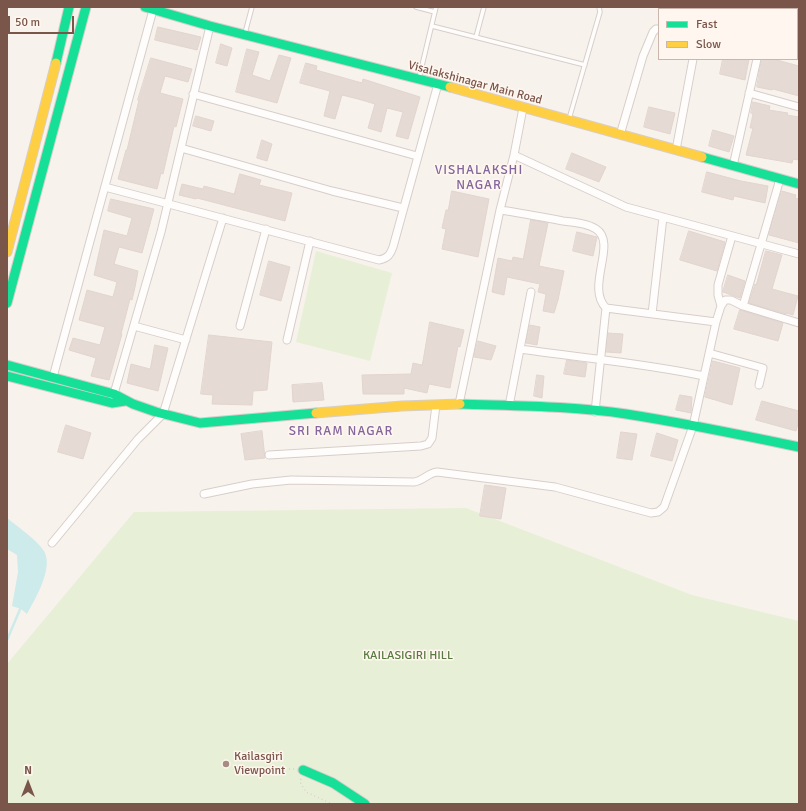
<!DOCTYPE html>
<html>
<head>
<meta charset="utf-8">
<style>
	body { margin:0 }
	#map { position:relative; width:806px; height:811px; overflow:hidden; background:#f8f2ed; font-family:Signika,sans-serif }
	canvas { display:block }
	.frame { position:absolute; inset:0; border:8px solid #7a554a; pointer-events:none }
	.legend { position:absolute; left:658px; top:8px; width:140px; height:52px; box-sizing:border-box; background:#fff7ef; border:1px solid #cab6ad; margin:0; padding:5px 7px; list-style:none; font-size:12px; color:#7a554a }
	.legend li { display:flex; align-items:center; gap:8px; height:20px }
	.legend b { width:20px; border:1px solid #cab6ad }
	.north { position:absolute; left:8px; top:763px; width:40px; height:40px; -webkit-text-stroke:3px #fff7ef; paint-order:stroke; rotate:0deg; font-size:11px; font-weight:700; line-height:16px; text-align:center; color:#7a554a }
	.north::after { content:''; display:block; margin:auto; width:14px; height:18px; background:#7a554a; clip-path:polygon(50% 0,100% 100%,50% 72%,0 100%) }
	.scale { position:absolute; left:8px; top:16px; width:66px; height:18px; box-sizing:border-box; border:2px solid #7a554a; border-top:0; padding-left:5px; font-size:12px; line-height:14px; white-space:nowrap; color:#7a554a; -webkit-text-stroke:3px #fff7ef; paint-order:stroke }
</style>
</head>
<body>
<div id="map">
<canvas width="806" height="811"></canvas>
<div class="frame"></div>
<ul class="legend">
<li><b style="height:5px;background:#16e098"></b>Fast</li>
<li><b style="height:5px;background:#ffcf43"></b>Slow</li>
</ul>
<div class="north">N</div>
<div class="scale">50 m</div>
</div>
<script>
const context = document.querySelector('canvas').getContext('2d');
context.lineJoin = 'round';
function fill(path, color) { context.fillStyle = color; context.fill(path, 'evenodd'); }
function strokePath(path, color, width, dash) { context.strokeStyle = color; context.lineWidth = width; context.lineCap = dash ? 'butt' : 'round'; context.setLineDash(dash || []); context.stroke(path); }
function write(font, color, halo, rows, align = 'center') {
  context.font = font + ' Signika,sans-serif'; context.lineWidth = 3; context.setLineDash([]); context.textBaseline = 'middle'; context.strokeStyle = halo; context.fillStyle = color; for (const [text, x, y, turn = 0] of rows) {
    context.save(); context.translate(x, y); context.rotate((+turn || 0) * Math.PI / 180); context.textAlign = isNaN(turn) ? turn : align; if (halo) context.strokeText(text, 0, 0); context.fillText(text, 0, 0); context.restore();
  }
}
fill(new Path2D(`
	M 316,251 L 392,273 L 370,361 L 296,342 Z
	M 466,508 L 692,595 L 799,621 L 799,804 L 7,804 L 7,664 L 134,512 Z`), '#e8efd7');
fill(new Path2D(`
	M 7,518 C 19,528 35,538 44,551 C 54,568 35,599 27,614 L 21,609 L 12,606 L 18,572 L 17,555 L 7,549 Z`), '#cdebea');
strokePath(new Path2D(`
	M 7,640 L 21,607`), '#cdebea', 2.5);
const building = new Path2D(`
	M 158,27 L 201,37 L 197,50 L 155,40 Z
	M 221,44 L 232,48 L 227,66 L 216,63 Z
	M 247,49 L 259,52 L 252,75 L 270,81 L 279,55 L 291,58 L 277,103 L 236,92 Z
	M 151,58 L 192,69 L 188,82 L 165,76 L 160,93 L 183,99 L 176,127 L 174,126 L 163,174 L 161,173 L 157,189 L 118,179 L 126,150 L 127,150 L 139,100 L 138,100 Z
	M 723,59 L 749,59 L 745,80 L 720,74 Z
	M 762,59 L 773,59 L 799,66 L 799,96 L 773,89 L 772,90 L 757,87 Z
	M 306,63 L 317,66 L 316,70 L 362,83 L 363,79 L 420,97 L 408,139 L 396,136 L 403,112 L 387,108 L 381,132 L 368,128 L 375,104 L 358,99 L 342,95 L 335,119 L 324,116 L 330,91 L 300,83 Z
	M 753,102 L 770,106 L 769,110 L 788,113 L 787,115 L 799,117 L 799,160 L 793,159 L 792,163 L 746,155 L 753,128 L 750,128 L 753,114 L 751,113 Z
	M 649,107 L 675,113 L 670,134 L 644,127 Z
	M 196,116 L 214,121 L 211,131 L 193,126 Z
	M 713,130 L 734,136 L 729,152 L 709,146 Z
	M 262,140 L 272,144 L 267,161 L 257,158 Z
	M 572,153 L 606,167 L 599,182 L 566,169 Z
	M 707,172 L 741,181 L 768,186 L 765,203 L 734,196 L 733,200 L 702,192 Z
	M 240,174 L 261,180 L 259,185 L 292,193 L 285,221 L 197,198 L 196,199 L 179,195 L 182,184 L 203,189 L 204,186 L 234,194 Z
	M 452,191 L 489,199 L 478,257 L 442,249 L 446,229 L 442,228 L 446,210 L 448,210 Z
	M 782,191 L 796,195 L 795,198 L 799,199 L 799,243 L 769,235 Z
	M 111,199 L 154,209 L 142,253 L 119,247 L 114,264 L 138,271 L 135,287 L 132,300 L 130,299 L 121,334 L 122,334 L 109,380 L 91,376 L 96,358 L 69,350 L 73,338 L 100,345 L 105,327 L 79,320 L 87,290 L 113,297 L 117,282 L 94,275 L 104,230 L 127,236 L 132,218 L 108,211 Z
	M 531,220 L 548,223 L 539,266 L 564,271 L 558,300 L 554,313 L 543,311 L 546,294 L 538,292 L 540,284 L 507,277 L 504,295 L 492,292 L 498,258 L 512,261 L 513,257 L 523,259 Z
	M 689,231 L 725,242 L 717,271 L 680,260 Z
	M 577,232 L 597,237 L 593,256 L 573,251 Z
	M 766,251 L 782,255 L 772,289 L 798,296 L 793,315 L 786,313 L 786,314 L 749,303 L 755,284 L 756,285 Z
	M 269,261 L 290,267 L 281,301 L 260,295 Z
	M 728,275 L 745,281 L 740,298 L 723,292 Z
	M 740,310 L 783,323 L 778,341 L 734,329 Z
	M 430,322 L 464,330 L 460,347 L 458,346 L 450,388 L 429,384 L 427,393 L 404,388 L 404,394 L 363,394 L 362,375 L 411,374 L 413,363 L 422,365 Z
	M 530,325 L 540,327 L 537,345 L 526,343 Z
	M 608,333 L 623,334 L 621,353 L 606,352 Z
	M 209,335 L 272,342 L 267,390 L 253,391 L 252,405 L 212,404 L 213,395 L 201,394 Z
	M 478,341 L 496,346 L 491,360 L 474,357 Z
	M 155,345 L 168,348 L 158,391 L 127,383 L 131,364 L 150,369 Z
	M 567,360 L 587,363 L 585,377 L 564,374 Z
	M 713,361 L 740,368 L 732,405 L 705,397 Z
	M 537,375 L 544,376 L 542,398 L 534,396 Z
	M 322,383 L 324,400 L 293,402 L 292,385 Z
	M 680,395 L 692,397 L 691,413 L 676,410 Z
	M 762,401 L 799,411 L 799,420 L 796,431 L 756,420 Z
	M 66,425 L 91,433 L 83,459 L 58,452 Z
	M 262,431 L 265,458 L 245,460 L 241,434 Z
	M 621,432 L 637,434 L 632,460 L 617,458 Z
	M 657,433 L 678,440 L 672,461 L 651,456 Z
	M 485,485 L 506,488 L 501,519 L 480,516 Z`);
fill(building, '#e5dad4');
strokePath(building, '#e2d4ce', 1);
const lane = new Path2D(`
	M 416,7 L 435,12
	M 432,26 L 585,65
	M 245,33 L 252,7
	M 476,37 L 484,7
	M 419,78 L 436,7
	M 569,119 L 600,12 L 599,7`);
const street = new Path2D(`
	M 761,7 L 766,9
	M 703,9 L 704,7
	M 797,19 L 799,19
	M 749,93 L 799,107
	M 193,94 L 417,156
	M 620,135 L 643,56 L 653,32 L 656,29 L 659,29
	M 181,148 L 332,191 L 403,208
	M 676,150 L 693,59
	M 514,155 L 626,207 L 799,254
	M 733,166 L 757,59
	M 105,187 L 379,260 C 388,258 390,255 393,247 L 438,84
	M 500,210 C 521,213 542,217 563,221 C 573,222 587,223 596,229 C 618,243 585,287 606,308 L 595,412
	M 721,306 L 718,295 L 718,285 L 732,236
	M 743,306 L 780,179
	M 606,308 L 716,322
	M 652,314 L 663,217
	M 134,326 L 186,340
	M 240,326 L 266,229
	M 287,340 L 310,241
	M 520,349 C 582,358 644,363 704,376
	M 709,353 L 763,368 L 759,385
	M 53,377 L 153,10
	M 113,397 L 161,232 L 210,26
	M 459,404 L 500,210 L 514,155 L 523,108
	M 509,406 L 531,292
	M 269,455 L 421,446 L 428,444 L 432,438 L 436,405
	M 204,494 L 252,484 L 291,480 L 414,482 C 423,481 428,473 437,472 L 555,487 L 651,513 L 658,512 L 664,507 L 693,426 L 716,322 L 721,306 L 725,300 L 731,300 L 743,306 L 799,323
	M 52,543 L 138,439 L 163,414 L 223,218`);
const fast = new Path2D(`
	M 145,7 L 210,26 L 450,87
	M 56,63 L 69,7
	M 702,157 L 799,184
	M 7,303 L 86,7
	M 7,365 L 114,394 L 133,404 L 156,412 L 200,423 L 316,413
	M 7,376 L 112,403 L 125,401
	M 460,404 C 515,406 572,406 626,414 C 684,423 742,435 799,447
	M 303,770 L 333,783 L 365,804`);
const slow = new Path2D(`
	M 450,87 L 702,157
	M 7,252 L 56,63
	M 316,413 L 402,406 L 460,404`);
strokePath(lane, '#d7ceca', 5.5);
strokePath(street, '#d7ceca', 9);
strokePath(fast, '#d8cec9', 11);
strokePath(slow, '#d8cec9', 11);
strokePath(new Path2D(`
	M 233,769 L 295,769
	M 301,779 L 300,782 L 306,792 L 332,804`), '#dcd1ce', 1.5, [1, 3]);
strokePath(lane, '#fefdfc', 3.5);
strokePath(street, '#fefdfc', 7);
strokePath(fast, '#16e098', 9);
strokePath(slow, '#ffcf43', 9);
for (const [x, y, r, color] of [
	[226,764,4,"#a68c83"]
]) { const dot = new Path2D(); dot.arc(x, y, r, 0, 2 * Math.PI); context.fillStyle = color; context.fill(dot); strokePath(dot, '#fff7ef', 1.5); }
write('12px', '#7a554a', '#fff7ef', [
	["Visalakshinagar Main Road",475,83,15]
]);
write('12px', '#577a3e', '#fff7ef', [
	["KAILASIGIRI HILL",408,656]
]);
write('12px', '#7a554a', '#fff7ef', [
	["Kailasgiri",234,757],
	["Viewpoint",234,771]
], 'left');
context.letterSpacing = '1px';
write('13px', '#83669d', '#fff7ef', [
	["VISHALAKSHI",479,171],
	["NAGAR",479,186],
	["SRI RAM NAGAR",341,432]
]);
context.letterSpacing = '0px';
</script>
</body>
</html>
